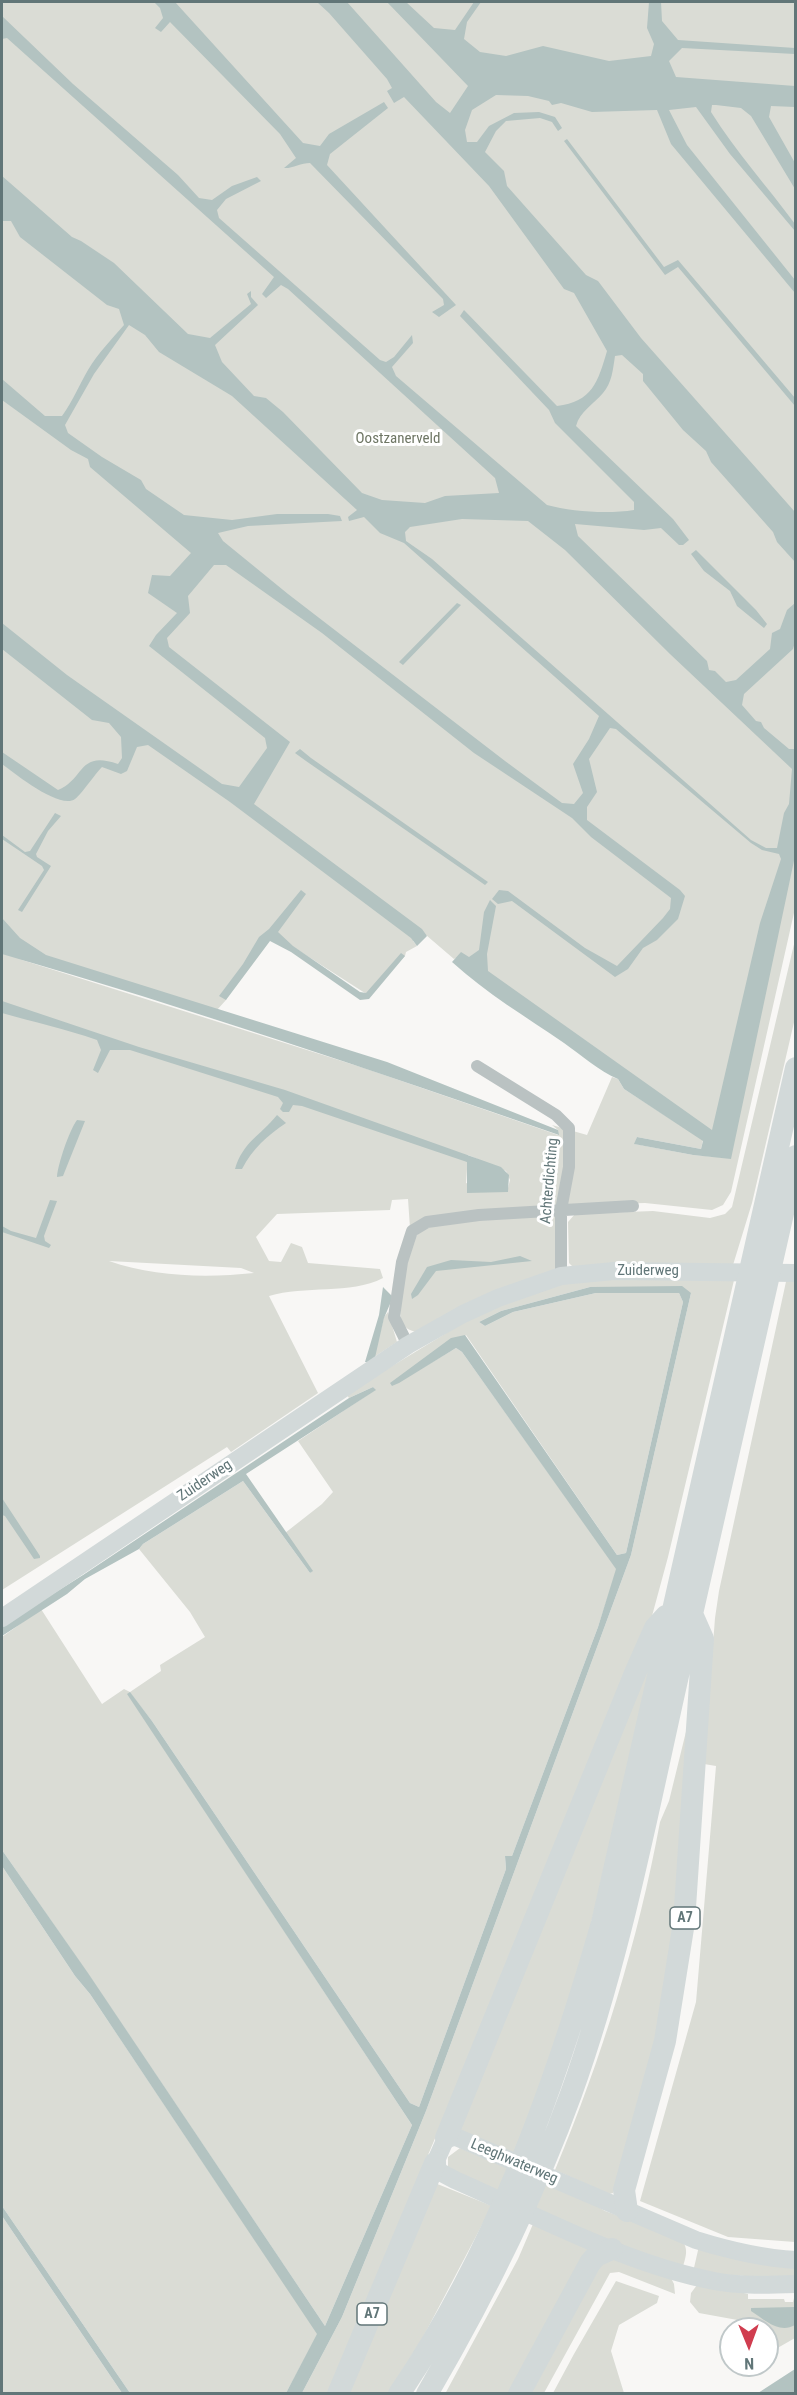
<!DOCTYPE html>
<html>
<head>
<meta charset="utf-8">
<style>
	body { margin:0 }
	#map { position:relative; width:797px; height:2395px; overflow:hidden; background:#f8f7f5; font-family:"Roboto Condensed",sans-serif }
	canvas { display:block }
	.frame { position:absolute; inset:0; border:3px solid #617678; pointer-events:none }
	.north { position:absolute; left:719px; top:2317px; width:60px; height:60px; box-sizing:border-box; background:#fff; border:2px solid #c0c8c9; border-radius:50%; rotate:179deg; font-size:16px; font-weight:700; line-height:24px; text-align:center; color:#617678 }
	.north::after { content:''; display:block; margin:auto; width:21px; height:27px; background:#d03d4f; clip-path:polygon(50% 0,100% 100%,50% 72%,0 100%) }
</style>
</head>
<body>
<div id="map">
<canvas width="797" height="2395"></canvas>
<div class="frame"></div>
<div class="north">N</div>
</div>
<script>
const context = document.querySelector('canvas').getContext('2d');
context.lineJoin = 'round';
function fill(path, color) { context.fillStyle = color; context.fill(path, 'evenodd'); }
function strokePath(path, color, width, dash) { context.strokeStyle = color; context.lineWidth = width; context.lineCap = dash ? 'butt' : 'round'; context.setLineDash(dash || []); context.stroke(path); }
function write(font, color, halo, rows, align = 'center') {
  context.font = font + ' "Roboto Condensed",sans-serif'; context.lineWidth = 6; context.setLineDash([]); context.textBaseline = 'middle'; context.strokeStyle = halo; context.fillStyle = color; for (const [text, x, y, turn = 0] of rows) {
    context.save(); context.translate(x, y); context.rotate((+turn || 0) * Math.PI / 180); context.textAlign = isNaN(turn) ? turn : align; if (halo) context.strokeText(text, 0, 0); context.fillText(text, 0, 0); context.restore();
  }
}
fill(new Path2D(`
	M 2,2 L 795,2 L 796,904 L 731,1192 L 723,1205 L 712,1210 L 645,1203 L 572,1205 L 410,1228 L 408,1199 L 392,1200 L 390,1210 L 277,1214 L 256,1237 L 269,1261 L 281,1262 L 291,1243 L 302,1247 L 308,1263 L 380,1269 L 383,1278 C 350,1295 305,1285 269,1296 L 318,1393 L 231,1452 L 227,1447 L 2,1590 ZM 273,934 L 368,995 L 405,956 L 406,952 L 417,946 L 413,941 L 426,935 L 454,959 L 456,958 L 731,1158 L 693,1155 L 635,1144 L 637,1137 L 701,1149 L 703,1140 L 624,1089 L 618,1079 L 612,1077 L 587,1135 L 552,1125 L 558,1130 L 558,1135 L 364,1068 L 19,959 L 217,1010 L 226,1000 L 230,989 ZM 468,1155 L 506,1171 L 510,1180 L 507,1192 L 490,1191 L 466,1183 ZM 109,1261 L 241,1268 L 254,1273 C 207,1278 154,1277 109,1261 Z
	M 795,940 L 795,1018 L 752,1203 L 733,1265 L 575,1269 L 569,1263 L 568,1222 L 575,1214 L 653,1211 L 710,1218 L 725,1214 L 732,1207 Z
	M 553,1215 L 558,1219 L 556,1271 L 418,1332 C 409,1331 404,1328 401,1319 C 398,1311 406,1255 410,1246 C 413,1239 418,1232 425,1229 C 452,1216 521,1217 553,1215 Z
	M 735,1276 L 668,1557 L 652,1616 L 553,1860 L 425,2162 L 332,2393 L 302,2393 L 342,2317 L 426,2111 L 631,1555 L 691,1293 L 590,1287 L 501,1311 L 479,1322 L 485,1326 L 513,1312 L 596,1293 L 679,1293 L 683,1302 L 626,1553 L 617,1555 L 466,1335 L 392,1386 L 456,1348 L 462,1352 L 617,1569 L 598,1627 L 512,1856 L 505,1856 L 506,1869 L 419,2107 L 410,2103 L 152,1721 L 130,1693 L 128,1694 L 412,2125 L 325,2326 L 88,1974 L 2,1850 L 2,1637 L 41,1609 L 102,1704 L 124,1689 L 130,1692 L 161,1671 L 160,1665 L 205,1637 L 190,1612 L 139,1549 L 143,1544 L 243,1481 L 310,1573 L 312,1571 L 285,1533 L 322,1504 L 333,1492 L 298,1441 L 375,1390 L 373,1387 L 349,1398 L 346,1394 L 481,1312 L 572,1281 Z
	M 787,1277 L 795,1277 L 795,2242 L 728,2237 L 640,2201 L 696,2002 L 716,1766 L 704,1764 L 715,1618 L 719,1591 Z
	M 388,1312 L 397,1342 L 374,1357 L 384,1317 Z
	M 658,1632 L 589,1933 L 566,2011 L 515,2154 L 454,2127 Z
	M 695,1695 L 670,1992 L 613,2193 L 609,2194 L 555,2170 C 602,2058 638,1941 660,1822 L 669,1801 Z
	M 2,1866 L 75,1976 L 90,1994 L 318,2334 L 286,2393 L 130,2393 L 2,2206 Z
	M 460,2148 L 597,2206 L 605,2211 L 679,2237 C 690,2248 686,2256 682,2270 L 586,2235 L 448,2169 L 448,2157 Z
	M 430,2181 L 492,2206 L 422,2339 L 388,2393 L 345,2394 Z
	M 2,2216 L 122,2393 L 2,2393 Z
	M 533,2224 L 592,2250 L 514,2393 L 445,2394 L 518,2259 Z
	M 699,2246 L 795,2266 L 795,2280 L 693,2272 Z
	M 609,2258 L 671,2278 L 674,2284 L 675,2294 L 619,2272 L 610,2273 L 544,2393 L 528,2394 L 599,2265 Z
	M 616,2281 L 659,2296 L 657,2303 L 619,2325 L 611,2351 L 624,2393 L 553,2393 L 574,2354 Z
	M 709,2284 L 748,2294 L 748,2299 L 784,2299 L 785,2302 L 793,2302 L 795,2294 L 795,2338 L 774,2350 L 767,2341 L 767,2329 L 758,2329 L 749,2317 L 743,2321 L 699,2313 L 690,2302 L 691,2293 L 697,2285 Z`), '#dadcd5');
fill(new Path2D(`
	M 154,2 L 175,2 L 303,143 L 320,146 L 329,134 L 384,102 L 388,108 L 330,154 L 327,165 L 456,305 L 439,317 L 432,312 L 444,305 L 443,299 L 310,163 C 301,163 291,169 284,168 L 296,158 L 280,134 L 170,22 L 161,32 L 155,28 L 163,18 L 160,8 Z
	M 317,2 L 347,2 L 436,102 L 450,113 L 468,86 L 387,2 L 406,2 L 434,28 L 455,30 L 474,2 L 481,2 L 467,22 L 464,39 L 480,52 L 506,56 L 543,46 L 609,61 L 651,56 L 654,44 L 647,28 L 649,2 L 661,2 L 662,21 L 678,40 L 795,48 L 795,54 L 682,48 L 669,61 L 676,77 L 795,86 L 795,107 L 771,106 L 769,117 L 795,163 L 795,189 L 751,116 L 741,108 L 716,105 L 712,105 L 711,112 C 736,152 767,186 795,224 L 795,231 L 730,154 L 696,107 L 669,110 L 687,145 L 795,280 L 795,293 L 671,144 L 657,110 L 592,112 L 561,103 L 552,105 L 549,101 L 528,96 L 496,95 L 472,110 L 465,130 L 467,142 L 477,142 L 489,126 L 514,113 L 539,112 L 555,117 L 562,128 L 558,131 L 552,122 L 540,118 L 506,121 L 496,131 L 485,152 L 504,171 L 507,186 L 586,275 L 598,281 L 641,338 L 795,512 L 795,562 L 777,542 L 773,532 L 711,462 L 706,451 L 683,430 L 643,381 L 643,374 L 622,355 L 615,356 C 613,369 612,383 603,393 C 593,405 580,411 576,426 L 673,519 L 689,540 L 683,545 L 679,545 L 661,528 L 644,530 L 575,524 L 578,536 L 707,661 L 709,670 L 715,671 L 726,682 L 736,680 L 770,649 L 772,633 L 780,629 L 787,610 L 795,603 L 795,642 L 793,649 L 744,694 L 742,705 L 756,721 L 761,722 L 764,728 L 789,749 L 795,749 L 795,856 L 731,1159 L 693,1155 L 634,1144 L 637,1137 L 701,1149 L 703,1141 L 624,1089 L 618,1079 C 599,1071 581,1055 564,1043 C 526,1017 486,993 452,962 L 461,952 L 469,957 L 479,950 L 484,912 L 490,900 L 496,906 L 487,954 L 488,971 L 712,1130 L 760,923 L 781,859 L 779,854 L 762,850 L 751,843 L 616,729 L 610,728 L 589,759 L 597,792 L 587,807 L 587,820 L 680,890 L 685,896 L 678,919 L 657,940 L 643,948 L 628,969 L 615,977 L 512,901 L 498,904 L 492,899 L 499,890 L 508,891 L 585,948 L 617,966 L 663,918 L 670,909 L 671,898 L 591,837 L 572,818 L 474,753 L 322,633 L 226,565 L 214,565 L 188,596 L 190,613 L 167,638 L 169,647 L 290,742 L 254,804 L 422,929 L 427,936 L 417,946 L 411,938 L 230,802 L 148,745 L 137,747 L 127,771 L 121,774 L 102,767 C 95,774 80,796 75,799 C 60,810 14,773 2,764 L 2,752 L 58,790 C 85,779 78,750 118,764 L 122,758 L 121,737 L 109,723 L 92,720 L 2,649 L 2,623 L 67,675 L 222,784 L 239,787 L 267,748 L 265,738 L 149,646 L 156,635 L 177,613 L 148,593 L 152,575 L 170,576 L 191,553 L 90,467 L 88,459 L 71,450 L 2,400 L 2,379 L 45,416 L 62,416 C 73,401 79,385 88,370 C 98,353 112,339 124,325 L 119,309 L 107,305 L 20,237 L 11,221 L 2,221 L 2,176 L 72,237 L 81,241 L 114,263 L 188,334 L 210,338 L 251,304 L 247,294 L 251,291 L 251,297 L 258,305 L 215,345 L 222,362 L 254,396 L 266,398 L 283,412 L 362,493 L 382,500 L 425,503 L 445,496 L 499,493 L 495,478 L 288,289 L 281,285 L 266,298 L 262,294 L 274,277 L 7,38 L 2,39 L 2,16 L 73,84 L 178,175 L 199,198 L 212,200 L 232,186 L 257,177 L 261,181 L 226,199 L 217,210 L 219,218 L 380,360 L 386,362 L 394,357 L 412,335 L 413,343 L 392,367 L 396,376 L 547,505 C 572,512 609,514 634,510 L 634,502 L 555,423 L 549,410 L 460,316 L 464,310 L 557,406 C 592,402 598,382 607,351 L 574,293 L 564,289 L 489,186 L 404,97 L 394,103 L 387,91 L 392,88 L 387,79 L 329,13 ZM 129,325 L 145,335 L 159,352 L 232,396 L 357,510 L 348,517 L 349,521 L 364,517 L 380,533 L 404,543 L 599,716 L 589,739 L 573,764 L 583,793 L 574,804 L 562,803 L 505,761 L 288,594 L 223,541 L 218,533 L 248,526 L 342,521 L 340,516 L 328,514 L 277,514 L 232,520 L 184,515 L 146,489 L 141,480 L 102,457 L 68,433 L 65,425 L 94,374 ZM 462,519 L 528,521 L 565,550 L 670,654 L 792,769 L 789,804 L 784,813 L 777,848 L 766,848 L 751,840 L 432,559 L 406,541 L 405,532 L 410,527 Z
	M 567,139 L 664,267 L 678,260 L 795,398 L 795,406 L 678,267 L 665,275 L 564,141 Z
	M 696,550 L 756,610 L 767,624 L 764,628 L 737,606 L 730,591 L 704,571 L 691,554 Z
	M 457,603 L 461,605 L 403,665 L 399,662 Z
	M 300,749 L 311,758 L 488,882 L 485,885 L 306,761 L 295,753 Z
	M 55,813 L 61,816 L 48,831 L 36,854 L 37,857 L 51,866 L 22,912 L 18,910 L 44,870 L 42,866 L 2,839 L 2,835 L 25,852 L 30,851 Z
	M 301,890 L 306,894 L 278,932 L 293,946 L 360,992 L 366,993 L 401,953 L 405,956 L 369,999 L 360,1000 L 291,952 L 270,941 L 226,1000 L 219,996 L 243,964 L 259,937 L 269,929 Z
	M 2,918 L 20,938 L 46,955 L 387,1062 L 558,1130 L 559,1135 C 374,1071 189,1008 2,954 Z
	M 2,1001 L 139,1047 L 285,1090 L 501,1167 L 509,1175 L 508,1192 L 467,1193 L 467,1162 L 302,1106 L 293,1105 L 289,1112 L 283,1112 L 280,1109 L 283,1103 L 278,1097 L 130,1050 L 110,1050 L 98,1073 L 93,1070 L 101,1050 L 97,1040 C 66,1029 33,1022 2,1013 Z
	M 277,1115 L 286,1123 C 267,1136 253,1148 242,1169 L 235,1169 C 243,1142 260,1136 277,1115 Z
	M 77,1120 L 85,1121 L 63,1176 L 57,1177 C 58,1164 69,1131 77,1120 Z
	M 50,1200 L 57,1201 L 44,1236 L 45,1241 L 51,1245 L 49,1248 L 2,1232 L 2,1226 L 11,1231 L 36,1238 Z
	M 520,1256 L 532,1261 L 436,1271 L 418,1295 L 412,1299 L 411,1294 L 427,1267 L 451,1260 L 491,1262 Z
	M 682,1286 L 691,1293 L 631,1555 L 426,2111 L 342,2317 L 302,2393 L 286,2393 L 317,2334 L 90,1994 L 75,1976 L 2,1866 L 2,1850 L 88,1973 L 325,2326 L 412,2125 L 127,1694 L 130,1692 L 152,1721 L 410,2103 L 419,2107 L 506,1869 L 505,1856 L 512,1856 L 598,1627 L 616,1569 L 462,1352 L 456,1348 L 399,1383 L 392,1386 L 390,1383 L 451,1338 L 465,1335 L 617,1555 L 626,1553 L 683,1302 L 679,1293 L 596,1293 L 513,1312 L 485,1326 L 479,1322 L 501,1311 L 590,1287 Z
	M 383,1287 L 393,1297 L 384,1318 L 374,1362 L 365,1362 L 379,1315 Z
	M 373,1387 L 376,1390 L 246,1474 L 313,1571 L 310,1573 L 243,1481 L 143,1544 L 139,1549 L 85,1579 L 67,1594 L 2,1636 L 2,1626 L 83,1575 L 349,1398 Z
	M 2,1498 L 40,1556 L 40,1558 L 34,1559 L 5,1516 L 2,1515 Z
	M 2,2206 L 130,2393 L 122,2393 L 2,2216 Z
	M 795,2307 L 795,2325 C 779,2334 765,2320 751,2311 L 751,2308 Z
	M 795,2369 L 795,2393 L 758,2393 Z`), '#b3c3c1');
strokePath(new Path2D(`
	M 477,1066 L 556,1115 L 569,1128 L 569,1167 L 561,1210 L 561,1276
	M 408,1345 L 394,1317 L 402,1262 L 412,1231 L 427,1222 L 479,1215 L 633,1206`), '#bac2c2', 12);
strokePath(new Path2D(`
	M 2,1618 L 408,1345 L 463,1314 L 498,1298 L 561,1276 L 614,1271 L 796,1273
	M 796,2260 C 761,2258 728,2250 696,2240 L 456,2137 L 446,2138 L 435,2163 L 440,2172 L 455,2180 C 535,2215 628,2265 714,2281 C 740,2286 769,2285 796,2284`), '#d2d9d9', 18);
strokePath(new Path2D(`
	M 446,2138 L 636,1671 L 655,1628 L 666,1616
	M 627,2211 L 624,2190 L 665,2041 L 684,1922 L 703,1639 L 692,1614
	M 338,2394 L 435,2163
	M 399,2394 C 496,2251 555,2087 602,1923 L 796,1068
	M 427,2394 C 483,2298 533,2199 571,2094 C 620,1958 647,1813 679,1671 C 718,1500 756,1328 796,1156
	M 519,2394 L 590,2263 L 596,2256 L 612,2249`), '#d2d9d9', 22);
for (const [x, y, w] of [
	[685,1918,30],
	[372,2314,30]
]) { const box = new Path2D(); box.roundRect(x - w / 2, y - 11, w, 22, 4.5); context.fillStyle = '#fff'; context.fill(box); strokePath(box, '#617678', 1.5); }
write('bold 14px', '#617678', null, [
	["A7",685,1918],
	["A7",372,2314]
]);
write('15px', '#6e7664', '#fff', [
	["Oostzanerveld",398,439]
]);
write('15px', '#617678', '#fff', [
	["Achterdichting",550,1181,-85],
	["Zuiderweg",648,1271],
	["Zuiderweg",205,1481,-34],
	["Leeghwaterweg",514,2162,23]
]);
</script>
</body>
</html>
